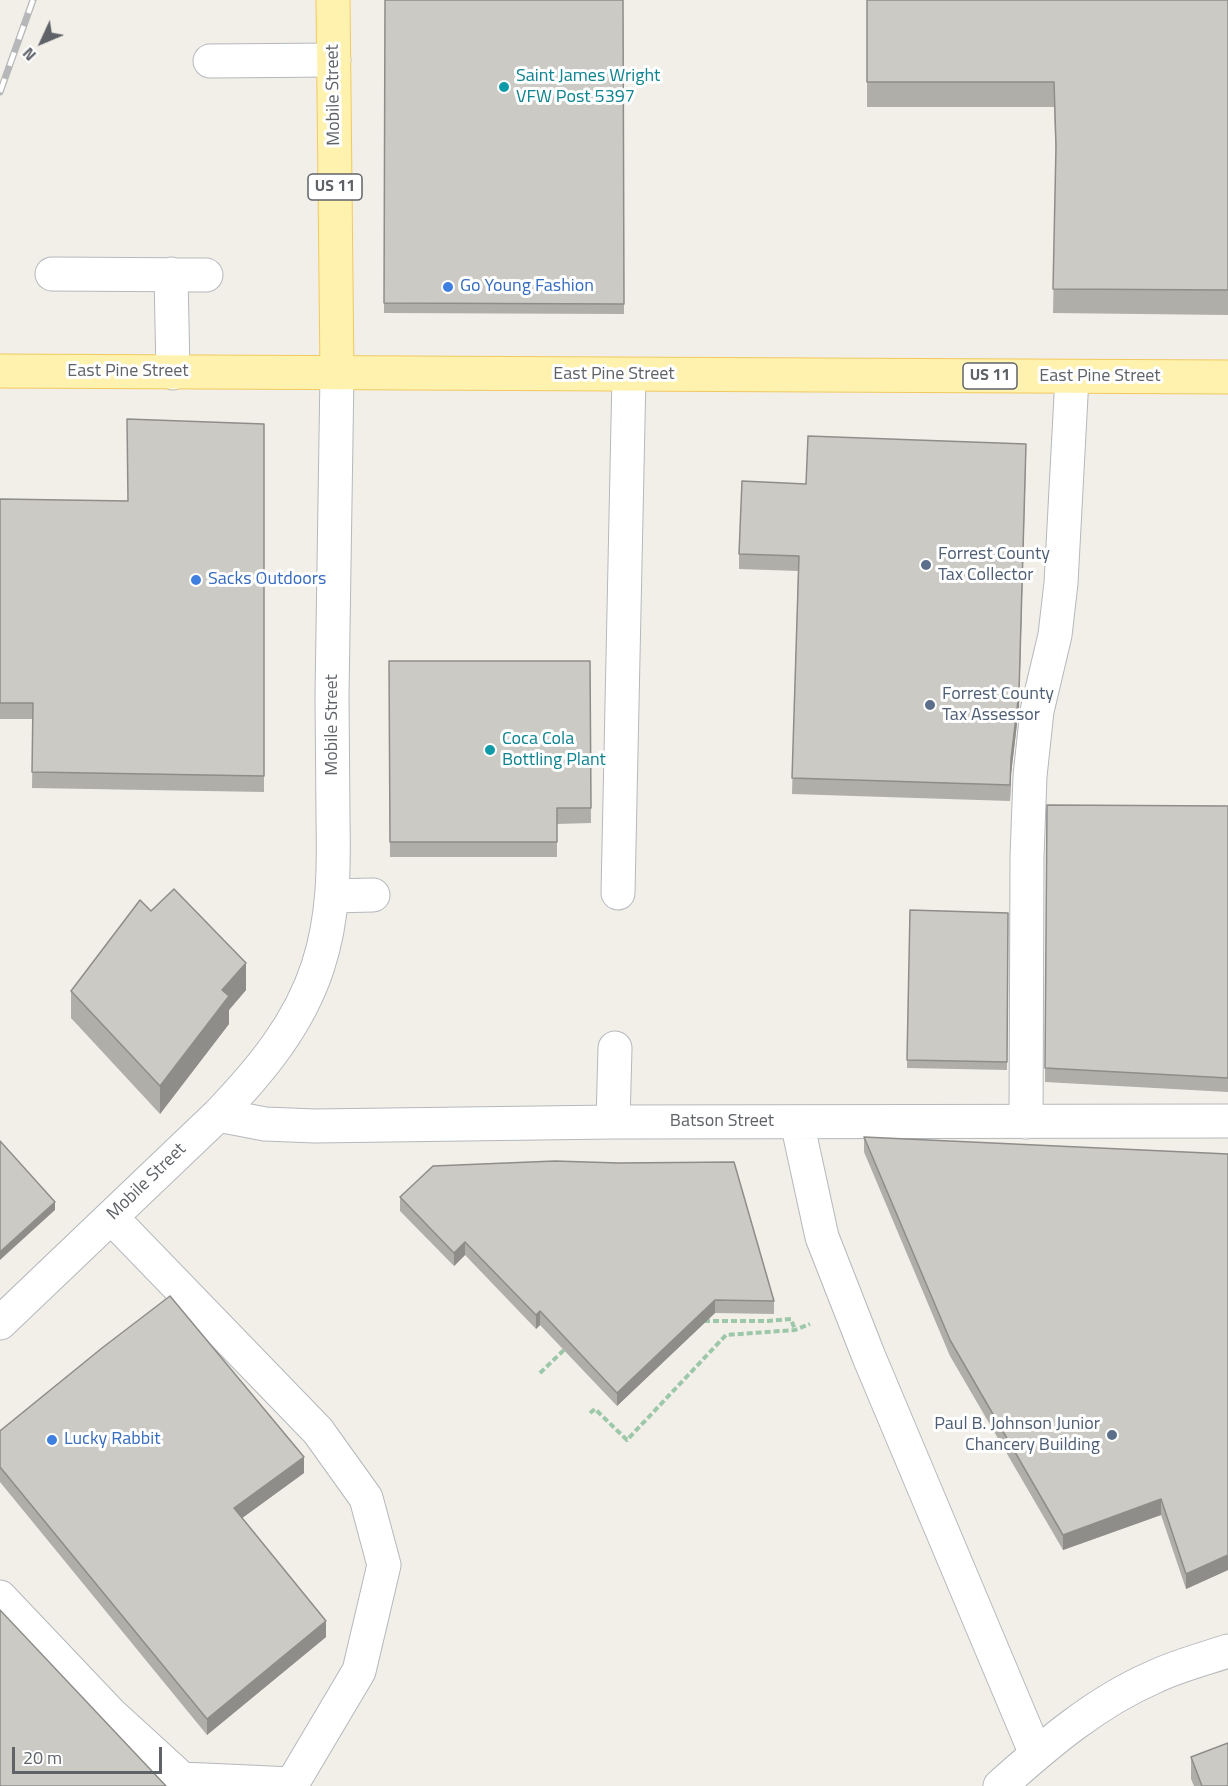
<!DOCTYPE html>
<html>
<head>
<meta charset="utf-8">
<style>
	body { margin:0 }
	#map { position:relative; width:1228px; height:1786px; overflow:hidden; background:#f1efe8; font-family:"Titillium Web",sans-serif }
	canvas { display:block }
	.north { position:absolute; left:12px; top:12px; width:60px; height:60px; -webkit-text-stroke:4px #fff; paint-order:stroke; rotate:226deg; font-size:16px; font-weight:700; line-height:24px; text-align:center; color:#5f6368 }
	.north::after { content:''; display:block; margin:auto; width:21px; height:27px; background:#5f6368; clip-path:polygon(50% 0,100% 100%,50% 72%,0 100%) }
	.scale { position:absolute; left:12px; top:1747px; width:150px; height:27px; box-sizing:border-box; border:3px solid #5f6368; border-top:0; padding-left:8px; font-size:18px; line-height:21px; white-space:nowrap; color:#5f6368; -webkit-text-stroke:4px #fff; paint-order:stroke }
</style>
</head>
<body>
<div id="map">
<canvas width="1228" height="1786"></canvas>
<div class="north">N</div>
<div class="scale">20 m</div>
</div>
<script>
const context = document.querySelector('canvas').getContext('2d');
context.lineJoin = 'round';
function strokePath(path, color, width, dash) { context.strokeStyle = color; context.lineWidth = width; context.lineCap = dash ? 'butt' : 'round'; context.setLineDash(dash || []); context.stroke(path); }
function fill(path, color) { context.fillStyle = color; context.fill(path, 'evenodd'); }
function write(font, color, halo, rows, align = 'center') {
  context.font = font + ' "Titillium Web",sans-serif'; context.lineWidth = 6; context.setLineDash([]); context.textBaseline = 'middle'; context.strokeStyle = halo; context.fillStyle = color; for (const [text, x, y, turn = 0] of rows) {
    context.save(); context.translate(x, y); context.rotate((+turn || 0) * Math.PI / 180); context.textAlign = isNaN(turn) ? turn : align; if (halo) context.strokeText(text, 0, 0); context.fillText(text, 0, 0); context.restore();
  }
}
const minor = new Path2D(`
	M 210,61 L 334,60
	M 52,274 L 206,275
	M 171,274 L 173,373
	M 618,893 L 629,375
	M 332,896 L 373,895
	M 218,1115 L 265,1124 L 315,1126 L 613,1122 L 1228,1121
	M 613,1122 L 615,1048
	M 797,1122 L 822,1237 L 869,1357 L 1036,1754
	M 1026,1122 L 1027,857 L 1030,776 L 1037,711 L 1055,635 L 1061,583 L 1072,377
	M 0,1323 L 218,1115 C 260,1071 299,1025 318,966 C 334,917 334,868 333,818 C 333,777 332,736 332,695 C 333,588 336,481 337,373
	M 0,1597 L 112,1715 L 182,1779 L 292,1784 L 359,1671 L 384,1565 L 366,1498 L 318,1431 L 111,1217
	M 1000,1786 C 1047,1744 1096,1702 1154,1677 C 1177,1666 1204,1659 1228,1651`);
const major = new Path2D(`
	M 333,0 L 337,373
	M 0,371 L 1228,377`);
strokePath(minor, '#b5b8bc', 35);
strokePath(major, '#f2c960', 35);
strokePath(new Path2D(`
	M 704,1321 L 768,1321 L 791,1319 L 795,1330
	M 540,1373 L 566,1348
	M 590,1413 L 595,1409 L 627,1440 L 726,1335 L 795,1330 L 810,1324`), '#9cc7a9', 4, [6, 3]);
strokePath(minor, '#fff', 33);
strokePath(major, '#fff2af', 33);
const rail = new Path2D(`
	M 0,92 L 33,0`);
strokePath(rail, '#b6b7b8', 7);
strokePath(rail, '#fff', 4.5, [14]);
fill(new Path2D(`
	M 385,0 L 623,0 L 624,314 L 384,313 Z
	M 867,0 L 1228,0 L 1228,315 L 1053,313 L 1056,162 L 1054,107 L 867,107 Z
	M 264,424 L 264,792 L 32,788 L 33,719 L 0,719 L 0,499 L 128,501 Z
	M 1026,459 L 1019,707 L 1011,774 L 1010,801 L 792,794 L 798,571 L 739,569 L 739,554 L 806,484 Z
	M 389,661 L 590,661 L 591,823 L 557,824 L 557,857 L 390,857 Z
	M 1047,805 L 1228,806 L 1228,1092 L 1045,1082 Z
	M 910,910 L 1008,913 L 1007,1070 L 907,1068 Z
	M 151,911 L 246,990 L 229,1010 L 229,1024 L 160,1114 L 71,1018 L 71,991 Z
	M 864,1137 L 1228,1154 L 1228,1570 L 1186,1589 L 1161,1515 L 1063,1550 L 950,1356 L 864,1152 Z
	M 400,1197 L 774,1301 L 774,1314 L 715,1313 L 617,1406 L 540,1325 L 536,1329 L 465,1255 L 454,1266 L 400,1211 Z
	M 0,1431 L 304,1473 L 242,1518 L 326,1637 L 207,1735 L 0,1482 Z
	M 1191,1757 L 1228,1786 L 1194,1786 L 1191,1779 Z`), '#afaea9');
fill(new Path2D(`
	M 1026,444 L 1019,707 L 1011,774 L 1010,801 L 1010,785 Z
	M 246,963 L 246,990 L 229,1010 L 229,1024 L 160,1114 L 160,1086 L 222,990 Z
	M 55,1202 L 55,1210 L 0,1260 L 0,1252 Z
	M 465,1242 L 465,1255 L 454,1266 L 454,1253 Z
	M 715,1300 L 715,1313 L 617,1406 L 617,1393 Z
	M 540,1311 L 540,1325 L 536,1329 L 536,1315 Z
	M 304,1457 L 304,1473 L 234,1524 L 234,1508 Z
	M 1161,1499 L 1161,1515 L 1063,1550 L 1063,1535 Z
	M 1228,1555 L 1228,1570 L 1186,1589 L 1186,1574 Z
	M 326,1621 L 326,1637 L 207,1735 L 207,1719 Z`), '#8f8d8a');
const building = new Path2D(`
	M 385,0 L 623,0 L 624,304 L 384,303 Z
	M 867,0 L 1228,0 L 1228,290 L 1053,289 L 1056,146 L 1054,82 L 867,82 Z
	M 127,419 L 264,424 L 264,776 L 32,772 L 33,703 L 0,703 L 0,499 L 128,501 Z
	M 808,436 L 1026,444 L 1019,692 L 1011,759 L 1010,785 L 792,778 L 799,556 L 739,554 L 742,481 L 806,484 Z
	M 389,661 L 590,661 L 591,808 L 557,808 L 557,842 L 390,842 Z
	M 1047,805 L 1228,806 L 1228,1078 L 1045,1068 Z
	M 174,889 L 246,963 L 222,990 L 229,996 L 160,1086 L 71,991 L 140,900 L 151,911 Z
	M 910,910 L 1008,913 L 1007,1062 L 907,1060 Z
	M 864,1137 L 1228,1154 L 1228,1555 L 1186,1574 L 1161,1499 L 1063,1535 L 950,1340 Z
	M 0,1141 L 55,1202 L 0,1252 Z
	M 555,1161 L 618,1163 L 734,1162 L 774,1301 L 715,1300 L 617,1393 L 540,1311 L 536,1315 L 465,1242 L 454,1253 L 400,1197 L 433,1166 Z
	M 170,1296 L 304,1457 L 234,1508 L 326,1621 L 207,1719 L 0,1467 L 0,1431 L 102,1348 Z
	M 0,1610 L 166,1786 L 0,1786 Z
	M 1228,1743 L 1228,1786 L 1202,1786 L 1191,1757 Z`);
fill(building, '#cccac5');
strokePath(building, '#8f8d8a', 1.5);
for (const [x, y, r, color] of [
	[504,87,6,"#0f9aa8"],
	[448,287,6,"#3f7fe0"],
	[926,565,6,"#5c6f8a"],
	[196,580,6,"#3f7fe0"],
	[930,705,6,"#5c6f8a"],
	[490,750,6,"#0f9aa8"],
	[1112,1435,6,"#5c6f8a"],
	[52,1440,6,"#3f7fe0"]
]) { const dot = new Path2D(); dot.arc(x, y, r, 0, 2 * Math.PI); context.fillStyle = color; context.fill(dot); strokePath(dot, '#fff', 2); }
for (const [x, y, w] of [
	[335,187,54],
	[990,376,54]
]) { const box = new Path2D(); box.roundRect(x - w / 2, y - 13, w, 26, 4.5); context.fillStyle = '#fff'; context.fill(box); strokePath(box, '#5f6368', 1.5); }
write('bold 16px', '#5f6368', null, [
	["US 11",335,187],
	["US 11",990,376]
]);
write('18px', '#0d838f', '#fff', [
	["Saint James Wright",516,77],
	["VFW Post 5397",516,98],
	["Coca Cola",502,740],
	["Bottling Plant",502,761]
], 'left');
write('18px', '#5f6368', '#fff', [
	["Mobile Street",334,95,-91],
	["East Pine Street",128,372],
	["East Pine Street",614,375],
	["East Pine Street",1100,377],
	["Mobile Street",333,725,-90],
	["Batson Street",722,1122],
	["Mobile Street",147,1182,-44]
]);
write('18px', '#366cbe', '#fff', [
	["Go Young Fashion",460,287],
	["Sacks Outdoors",208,580],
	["Lucky Rabbit",64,1440]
], 'left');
write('18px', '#4e5e75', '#fff', [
	["Forrest County",938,555],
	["Tax Collector",938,576],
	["Forrest County",942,695],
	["Tax Assessor",942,716],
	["Paul B. Johnson Junior",1100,1425,"right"],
	["Chancery Building",1100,1446,"right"]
], 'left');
</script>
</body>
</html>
